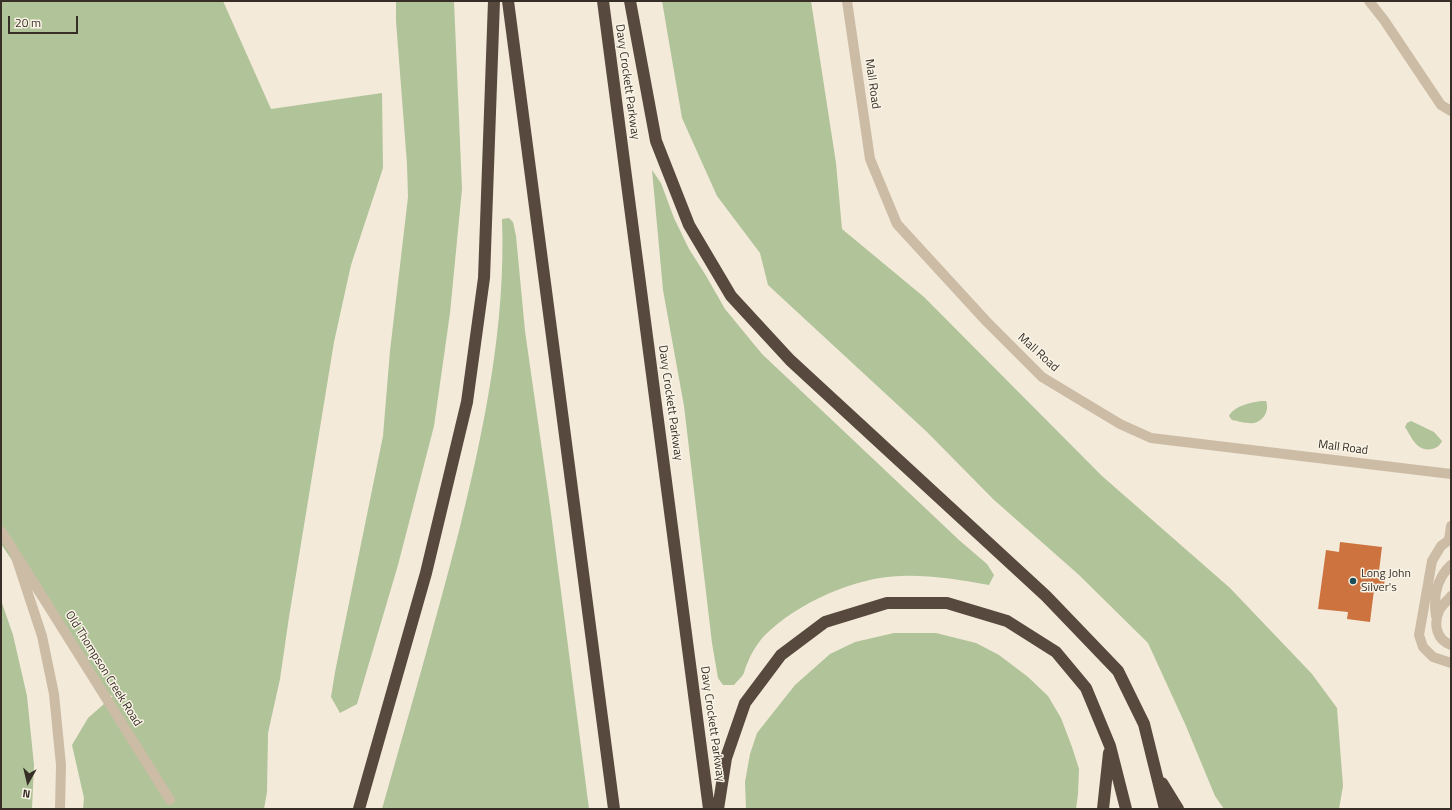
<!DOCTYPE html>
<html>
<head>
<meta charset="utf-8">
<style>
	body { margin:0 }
	#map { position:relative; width:1452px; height:810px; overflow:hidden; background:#f3eada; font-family:"Titillium Web",sans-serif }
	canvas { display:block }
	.frame { position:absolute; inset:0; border:2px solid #372e27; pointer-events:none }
	.north { position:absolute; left:8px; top:762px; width:40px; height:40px; -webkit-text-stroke:3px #faf4e7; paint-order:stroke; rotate:188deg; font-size:11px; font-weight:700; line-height:16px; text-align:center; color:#372e27 }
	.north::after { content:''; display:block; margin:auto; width:14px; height:18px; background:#372e27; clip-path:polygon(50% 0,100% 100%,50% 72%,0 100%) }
	.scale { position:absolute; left:8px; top:16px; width:70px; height:18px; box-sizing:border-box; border:2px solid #372e27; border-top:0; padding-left:5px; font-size:12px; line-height:14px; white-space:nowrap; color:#372e27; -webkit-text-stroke:3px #faf4e7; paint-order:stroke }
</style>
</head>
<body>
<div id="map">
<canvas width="1452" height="810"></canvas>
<div class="frame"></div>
<div class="north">N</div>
<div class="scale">20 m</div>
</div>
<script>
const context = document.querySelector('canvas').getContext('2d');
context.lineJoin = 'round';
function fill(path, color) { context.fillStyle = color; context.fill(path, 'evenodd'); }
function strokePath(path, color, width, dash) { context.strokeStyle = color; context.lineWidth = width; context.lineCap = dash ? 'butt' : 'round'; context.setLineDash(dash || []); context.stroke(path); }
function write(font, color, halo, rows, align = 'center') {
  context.font = font + ' "Titillium Web",sans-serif'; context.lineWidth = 3; context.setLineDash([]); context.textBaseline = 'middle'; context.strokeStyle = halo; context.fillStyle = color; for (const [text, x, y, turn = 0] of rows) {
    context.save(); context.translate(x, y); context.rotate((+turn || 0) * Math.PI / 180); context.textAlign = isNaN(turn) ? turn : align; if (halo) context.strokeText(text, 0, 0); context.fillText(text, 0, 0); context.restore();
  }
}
fill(new Path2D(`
	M 1,1 L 223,1 L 271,109 L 382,93 L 383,168 L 351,265 L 334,342 L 289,617 L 280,679 L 268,733 L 267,792 L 264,809 L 83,809 L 84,798 L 72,745 L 88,718 L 113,696 L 103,694 L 1,544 Z
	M 396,1 L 454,1 L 462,189 L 450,313 L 434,426 L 398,565 L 357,704 L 340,713 L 331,697 L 335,672 L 383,436 L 390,351 L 408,197 L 407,164 L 396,21 Z
	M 662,1 L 811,1 L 836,163 L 842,229 L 924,297 L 1102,476 L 1230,588 L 1312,674 L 1337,708 L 1343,786 L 1339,809 L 1224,809 L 1215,796 L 1186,726 L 1148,643 L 1079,575 L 993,499 L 927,432 L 768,285 L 760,253 L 717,196 L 682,118 Z
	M 652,170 L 661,183 L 674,218 L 689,249 L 705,274 L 725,309 L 762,354 L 959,540 L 987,564 L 994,575 L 989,585 C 960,580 931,575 901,576 C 855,577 797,603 764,636 C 758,643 751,653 748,662 C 746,665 745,669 744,673 C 742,677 737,681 734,685 L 723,685 L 718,678 L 712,643 L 684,406 L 663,290 Z
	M 509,218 L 513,222 L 516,236 L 525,331 L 550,506 L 589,809 L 382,809 C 408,717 435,624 459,531 C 484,429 506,325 502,219 Z
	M 1262,401 L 1266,401 C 1270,411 1263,421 1254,423 C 1247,424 1238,421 1232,420 L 1229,416 C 1234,406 1252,402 1262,401 Z
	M 1411,421 L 1434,432 L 1442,441 C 1440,445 1437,448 1432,449 C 1417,452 1412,438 1405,427 L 1407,423 Z
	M 1,600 L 13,635 L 27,696 L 34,765 L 32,809 L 1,809 Z
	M 894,633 L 936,633 L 976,643 L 999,655 L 1028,677 L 1048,696 L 1061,718 L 1072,747 L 1079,769 L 1078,794 L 1076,809 L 746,809 L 745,782 L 750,754 L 757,733 L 795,685 L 830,654 L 855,642 Z`), '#b0c399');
fill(new Path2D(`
	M 1340,542 L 1382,547 L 1379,571 L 1386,572 L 1383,591 L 1374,590 L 1370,622 L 1347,619 L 1348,612 L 1318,609 L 1326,550 L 1339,552 Z`), '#cc733f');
strokePath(new Path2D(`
	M 1369,1 L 1384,20 L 1441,105 L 1451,111
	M 1449,540 L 1451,526
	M 1451,540 L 1449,540 L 1441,546 L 1432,561 L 1419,635 L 1423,647 L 1433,657 L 1451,663
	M 1451,596 C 1447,601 1441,606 1439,611 C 1433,625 1437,640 1451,645
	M 1436,616 C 1433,597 1437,578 1451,565`), '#ccbca5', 10);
strokePath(new Path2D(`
	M 17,556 L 170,800`), '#ccbca5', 10);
strokePath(new Path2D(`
	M 847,1 L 870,159 L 897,224 L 987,322 L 1042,377 L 1120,424 L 1151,438 L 1451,474
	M 1,531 L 14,551 L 42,636 L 54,694 L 61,765 L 60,809`), '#ccbca5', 10);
strokePath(new Path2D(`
	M 508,1 L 614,809
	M 603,1 L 709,809
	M 630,1 L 656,141 L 689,225 L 731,296 L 790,360 L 1046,596 L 1118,671 L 1144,724 L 1165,809
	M 1162,783 L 1178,809
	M 359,809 L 426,573 L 467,402 L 484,278 L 494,1
	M 718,809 L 726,758 L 745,703 L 781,655 L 825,622 L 887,603 L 947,603 L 1007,621 L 1056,652 L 1086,688 L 1110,746 L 1126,809
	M 1103,809 L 1109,753`), '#58493e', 12);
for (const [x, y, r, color] of [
	[1353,581,4,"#1a4e5b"]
]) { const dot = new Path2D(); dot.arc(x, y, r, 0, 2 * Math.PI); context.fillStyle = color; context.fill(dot); strokePath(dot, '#faf4e7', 1.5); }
write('12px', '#372e27', '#faf4e7', [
	["Davy Crockett Parkway",627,82,82],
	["Mall Road",872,84,82],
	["Mall Road",1038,353,42],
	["Davy Crockett Parkway",670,403,82],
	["Mall Road",1343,448,7],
	["Old Thompson Creek Road",103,669,58],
	["Davy Crockett Parkway",712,724,82]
]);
write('12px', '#372e27', '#faf4e7', [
	["Long John",1361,574],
	["Silver's",1361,588]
], 'left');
</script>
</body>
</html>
